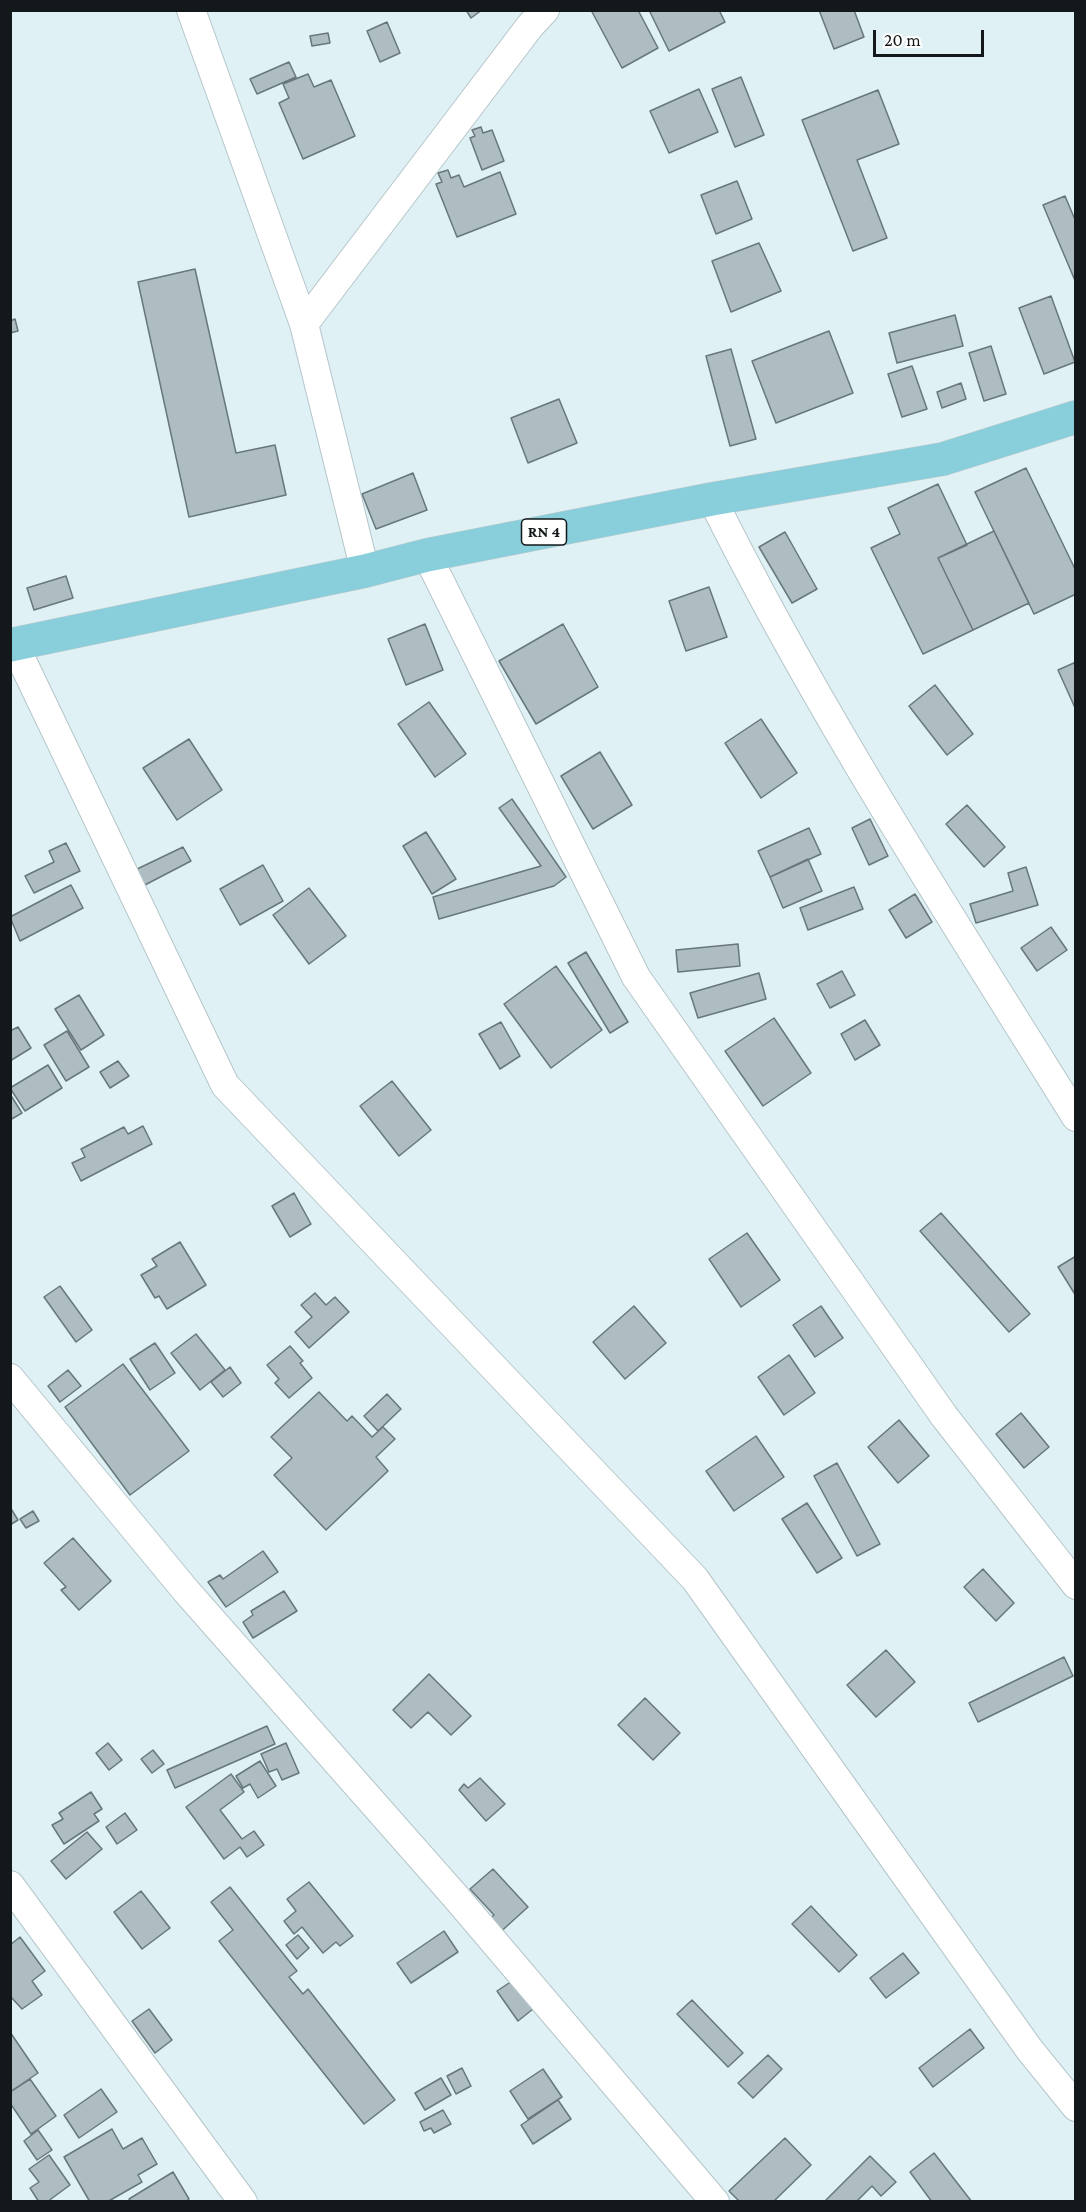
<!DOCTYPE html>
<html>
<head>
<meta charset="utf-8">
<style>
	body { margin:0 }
	#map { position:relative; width:1086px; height:2212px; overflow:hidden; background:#e0f1f5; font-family:"Crimson Pro",serif }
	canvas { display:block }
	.frame { position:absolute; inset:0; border:12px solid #13191a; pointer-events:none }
	.scale { position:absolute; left:873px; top:30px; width:111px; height:27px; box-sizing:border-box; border:3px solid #13191a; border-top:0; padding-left:8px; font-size:18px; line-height:21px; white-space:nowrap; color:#13191a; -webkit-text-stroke:4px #fff; paint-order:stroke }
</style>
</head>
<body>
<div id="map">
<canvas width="1086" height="2212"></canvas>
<div class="frame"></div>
<div class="scale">20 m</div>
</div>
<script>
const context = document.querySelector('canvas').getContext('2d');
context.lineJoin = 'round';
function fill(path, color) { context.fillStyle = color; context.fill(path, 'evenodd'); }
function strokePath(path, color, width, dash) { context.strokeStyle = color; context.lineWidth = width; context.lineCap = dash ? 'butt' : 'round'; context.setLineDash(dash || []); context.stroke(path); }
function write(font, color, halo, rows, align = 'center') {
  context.font = font + ' "Crimson Pro",serif'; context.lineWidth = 4.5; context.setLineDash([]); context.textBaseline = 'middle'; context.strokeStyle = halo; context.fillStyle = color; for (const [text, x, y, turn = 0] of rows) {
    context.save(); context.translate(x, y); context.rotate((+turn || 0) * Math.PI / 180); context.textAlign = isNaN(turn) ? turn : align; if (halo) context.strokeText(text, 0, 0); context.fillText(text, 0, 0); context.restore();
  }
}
const building = new Path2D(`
	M 466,10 L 482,10 L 471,18 Z
	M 591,10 L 638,10 L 658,48 L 622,68 Z
	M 649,10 L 719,10 L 725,22 L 669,51 Z
	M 819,10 L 854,10 L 864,37 L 834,49 Z
	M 387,22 L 400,53 L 380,62 L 367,31 Z
	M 328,33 L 330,43 L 312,46 L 310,36 Z
	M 289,62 L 296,77 L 257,94 L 250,79 Z
	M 308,74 L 314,87 L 331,80 L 355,136 L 303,159 L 279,103 L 289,98 L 283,84 Z
	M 741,77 L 764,135 L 735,147 L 712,89 Z
	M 699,89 L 718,132 L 669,153 L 650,111 Z
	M 878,90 L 899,144 L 857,160 L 887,238 L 853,251 L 802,120 Z
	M 481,127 L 483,133 L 492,130 L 504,161 L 482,170 L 470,138 L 475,136 L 472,130 Z
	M 448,170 L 451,178 L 459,175 L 464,187 L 500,172 L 516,214 L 457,237 L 436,184 L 442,182 L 438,173 Z
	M 737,181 L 752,219 L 716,234 L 701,195 Z
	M 1065,196 L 1076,222 L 1076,283 L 1043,205 Z
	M 759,243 L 781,291 L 731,312 L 712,261 Z
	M 195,269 L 236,453 L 275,445 L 286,495 L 189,517 L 138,282 Z
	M 1051,296 L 1075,362 L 1044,374 L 1019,308 Z
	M 955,315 L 963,346 L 897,363 L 889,333 Z
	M 15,319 L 18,331 L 10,333 L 10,321 Z
	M 829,331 L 853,393 L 776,423 L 752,361 Z
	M 991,346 L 1006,394 L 984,401 L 969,353 Z
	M 731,349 L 756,439 L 730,446 L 706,356 Z
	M 912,366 L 927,409 L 902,417 L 888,374 Z
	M 961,383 L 966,399 L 942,408 L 937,392 Z
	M 559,399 L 577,443 L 528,463 L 511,418 Z
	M 1026,468 L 1076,571 L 1076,594 L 1034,614 L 975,492 Z
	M 413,473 L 427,510 L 376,529 L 362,494 Z
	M 938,484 L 967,545 L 938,558 L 973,630 L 923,654 L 871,548 L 900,534 L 888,508 Z
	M 994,531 L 1029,603 L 973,630 L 938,558 Z
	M 785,532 L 817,589 L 792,603 L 759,547 Z
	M 66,576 L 73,598 L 34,610 L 27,588 Z
	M 709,587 L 727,637 L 686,651 L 669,601 Z
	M 425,624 L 443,670 L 406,685 L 388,639 Z
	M 563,624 L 598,687 L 536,724 L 499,661 Z
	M 1076,662 L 1076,710 L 1058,670 Z
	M 935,685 L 973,734 L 947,755 L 909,706 Z
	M 429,702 L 466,754 L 435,777 L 398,724 Z
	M 761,719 L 797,773 L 761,798 L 725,743 Z
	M 189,739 L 222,790 L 177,820 L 143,768 Z
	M 600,752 L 632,805 L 593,829 L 561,776 Z
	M 512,799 L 566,877 L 554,886 L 439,919 L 433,897 L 541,866 L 499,808 Z
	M 967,805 L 1005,847 L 984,867 L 946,824 Z
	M 870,819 L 888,856 L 869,865 L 852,828 Z
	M 809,828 L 821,854 L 770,877 L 758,851 Z
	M 426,832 L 456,879 L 432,894 L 403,846 Z
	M 66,843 L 80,871 L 34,893 L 25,876 L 54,862 L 49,851 Z
	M 183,847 L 191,861 L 141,887 L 133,871 Z
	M 808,859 L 822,891 L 783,908 L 770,877 Z
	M 263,865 L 283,901 L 240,925 L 220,889 Z
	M 1026,867 L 1038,905 L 976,923 L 970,904 L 1013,891 L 1008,873 Z
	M 71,885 L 83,908 L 20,941 L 10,917 Z
	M 854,887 L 863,909 L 808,930 L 800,908 Z
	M 309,888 L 346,936 L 309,964 L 273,915 Z
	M 915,894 L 932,922 L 906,938 L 889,910 Z
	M 1051,927 L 1067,950 L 1037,971 L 1021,948 Z
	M 738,944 L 740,966 L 678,972 L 676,950 Z
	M 586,952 L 628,1022 L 610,1033 L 568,963 Z
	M 556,966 L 602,1030 L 551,1068 L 504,1004 Z
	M 842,971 L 855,995 L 830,1008 L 817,984 Z
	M 759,973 L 766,999 L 698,1018 L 690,993 Z
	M 79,995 L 104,1035 L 81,1050 L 55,1009 Z
	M 774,1018 L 811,1073 L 763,1106 L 725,1051 Z
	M 865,1020 L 880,1045 L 855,1060 L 841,1034 Z
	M 501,1022 L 520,1056 L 500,1069 L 479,1034 Z
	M 18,1027 L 31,1048 L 10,1061 L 10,1031 Z
	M 67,1031 L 89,1067 L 66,1081 L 44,1045 Z
	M 118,1061 L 129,1076 L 110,1088 L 100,1072 Z
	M 48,1065 L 62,1088 L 25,1111 L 10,1088 Z
	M 392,1081 L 431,1130 L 399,1156 L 360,1106 Z
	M 10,1094 L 22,1113 L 10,1120 Z
	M 143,1126 L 152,1144 L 81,1181 L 72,1163 L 85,1157 L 81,1149 L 124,1127 L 128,1134 Z
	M 294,1193 L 311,1224 L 290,1237 L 272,1206 Z
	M 941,1213 L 1030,1314 L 1009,1332 L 920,1231 Z
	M 747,1233 L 780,1280 L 741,1307 L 709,1259 Z
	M 180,1242 L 206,1285 L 167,1309 L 159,1296 L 155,1298 L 141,1275 L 157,1266 L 152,1259 Z
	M 1076,1256 L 1076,1296 L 1058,1267 Z
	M 60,1286 L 92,1330 L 76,1342 L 44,1297 Z
	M 315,1293 L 326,1305 L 335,1297 L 349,1312 L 309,1348 L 295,1332 L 312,1317 L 301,1305 Z
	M 634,1306 L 666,1343 L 625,1379 L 593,1342 Z
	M 821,1306 L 843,1338 L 815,1357 L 793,1325 Z
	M 196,1334 L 225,1370 L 200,1390 L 171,1353 Z
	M 155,1343 L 175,1373 L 150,1390 L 130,1359 Z
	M 290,1346 L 303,1361 L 300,1363 L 312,1378 L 289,1398 L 275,1383 L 279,1379 L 267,1365 Z
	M 789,1355 L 815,1393 L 784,1415 L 758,1377 Z
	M 123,1364 L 189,1451 L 130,1495 L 65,1407 Z
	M 230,1367 L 241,1383 L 223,1397 L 211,1382 Z
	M 68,1370 L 81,1386 L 60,1402 L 48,1386 Z
	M 319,1392 L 347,1421 L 352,1416 L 372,1437 L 383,1427 L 395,1439 L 376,1457 L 388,1471 L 326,1530 L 274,1475 L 292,1458 L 271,1437 Z
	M 387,1394 L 401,1409 L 378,1431 L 364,1416 Z
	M 1021,1413 L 1049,1447 L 1024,1468 L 996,1434 Z
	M 899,1420 L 929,1456 L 898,1483 L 868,1447 Z
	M 756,1436 L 784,1477 L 734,1511 L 706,1471 Z
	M 837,1463 L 880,1544 L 857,1556 L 814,1476 Z
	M 807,1503 L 842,1558 L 817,1573 L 782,1519 Z
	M 10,1507 L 18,1520 L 10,1525 Z
	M 33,1511 L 39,1521 L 26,1528 L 20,1519 Z
	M 73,1538 L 111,1581 L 79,1610 L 61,1590 L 66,1587 L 44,1563 Z
	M 263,1551 L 278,1572 L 226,1607 L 208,1582 L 220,1575 L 223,1579 Z
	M 983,1569 L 1014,1603 L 996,1621 L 964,1587 Z
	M 284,1591 L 297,1611 L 253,1638 L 243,1622 L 253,1615 L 251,1611 Z
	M 886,1650 L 915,1682 L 876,1717 L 847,1685 Z
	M 1064,1657 L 1073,1676 L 978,1722 L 969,1703 Z
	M 429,1674 L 471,1716 L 451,1735 L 428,1712 L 411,1728 L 393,1710 Z
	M 645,1698 L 680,1733 L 653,1760 L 618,1725 Z
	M 267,1726 L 275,1744 L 175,1788 L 167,1770 Z
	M 108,1743 L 122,1760 L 109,1770 L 96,1753 Z
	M 286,1743 L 299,1773 L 282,1780 L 277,1769 L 269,1772 L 261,1754 Z
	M 153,1750 L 164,1764 L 152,1773 L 141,1759 Z
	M 260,1761 L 276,1786 L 258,1798 L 250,1784 L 243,1788 L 236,1776 Z
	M 231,1774 L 244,1792 L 220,1810 L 242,1839 L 254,1831 L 264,1845 L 247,1857 L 240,1847 L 224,1859 L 186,1807 Z
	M 480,1778 L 505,1804 L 486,1821 L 459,1790 L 464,1784 L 468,1788 Z
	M 91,1792 L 102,1809 L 94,1814 L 99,1821 L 64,1844 L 52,1825 L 63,1819 L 59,1813 Z
	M 125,1813 L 137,1830 L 117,1844 L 106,1827 Z
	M 87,1832 L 102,1849 L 66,1879 L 51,1861 Z
	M 493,1869 L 528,1907 L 496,1936 L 485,1923 L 494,1915 L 470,1889 Z
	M 309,1882 L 353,1936 L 340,1946 L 336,1942 L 323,1953 L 302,1927 L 294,1934 L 284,1921 L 296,1911 L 287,1899 Z
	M 230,1887 L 297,1971 L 289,1977 L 303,1994 L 308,1989 L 395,2100 L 364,2124 L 219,1941 L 233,1930 L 211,1902 Z
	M 141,1891 L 170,1928 L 142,1949 L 114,1912 Z
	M 811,1906 L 857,1955 L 839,1972 L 792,1924 Z
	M 444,1931 L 458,1952 L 411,1983 L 397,1963 Z
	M 298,1935 L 309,1948 L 297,1959 L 286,1945 Z
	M 20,1937 L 45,1971 L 32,1981 L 42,1995 L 22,2009 L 10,1996 L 10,1945 Z
	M 903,1953 L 919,1973 L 886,1998 L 870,1978 Z
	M 518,1977 L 538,2005 L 518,2021 L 497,1991 Z
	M 692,2000 L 743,2053 L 728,2067 L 677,2014 Z
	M 149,2009 L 172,2040 L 155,2053 L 132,2021 Z
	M 970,2029 L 984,2048 L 933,2087 L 919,2068 Z
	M 10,2032 L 38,2073 L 10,2092 Z
	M 768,2055 L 782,2069 L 753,2098 L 738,2083 Z
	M 462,2068 L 471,2086 L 456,2094 L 447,2076 Z
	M 543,2069 L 562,2097 L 528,2119 L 510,2091 Z
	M 441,2078 L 451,2095 L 425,2110 L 415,2093 Z
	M 30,2079 L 56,2116 L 31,2134 L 10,2103 L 10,2092 Z
	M 101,2089 L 117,2112 L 79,2138 L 64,2115 Z
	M 558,2100 L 571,2119 L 533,2144 L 521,2125 Z
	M 443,2110 L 451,2124 L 434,2133 L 431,2128 L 424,2131 L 420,2122 Z
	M 112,2129 L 123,2149 L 142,2138 L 157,2164 L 138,2175 L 142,2182 L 107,2202 L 90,2202 L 64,2157 Z
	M 38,2130 L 52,2150 L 37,2160 L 24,2141 Z
	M 785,2138 L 811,2165 L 773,2202 L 740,2202 L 729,2191 Z
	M 934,2153 L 972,2202 L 932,2202 L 910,2172 Z
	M 49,2155 L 70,2185 L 47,2202 L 39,2202 L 30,2188 L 39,2182 L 29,2169 Z
	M 870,2156 L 896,2182 L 881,2196 L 872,2186 L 856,2202 L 824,2202 Z
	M 173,2172 L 189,2199 L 185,2202 L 131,2202 L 129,2199 Z`);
fill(building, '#adbdc1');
strokePath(building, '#68777a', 1.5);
const street = new Path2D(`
	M 191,10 L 304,324 L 365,571
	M 304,324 L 530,26 L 545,10
	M 712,499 C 818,712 950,915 1076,1117
	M 427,555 L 636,977 L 944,1416 L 1076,1585
	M 14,644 L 225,1085 L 695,1579 L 1029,2049 L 1076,2107
	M 10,1378 L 187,1592 L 455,1896 L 715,2202
	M 10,1885 L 243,2202`);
const primary = new Path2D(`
	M 10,645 L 365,571 L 427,555 L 712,499 L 943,459 L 1076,417`);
strokePath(street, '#b5c6ca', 30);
strokePath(primary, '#cbcccd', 34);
strokePath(street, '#fff', 28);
strokePath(primary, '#88cedb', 33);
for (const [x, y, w] of [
	[544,532,45]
]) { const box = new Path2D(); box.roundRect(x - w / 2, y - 13, w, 26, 4.5); context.fillStyle = '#fff'; context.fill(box); strokePath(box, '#13191a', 1.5); }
write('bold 16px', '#13191a', null, [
	["RN 4",544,532]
]);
</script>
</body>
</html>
